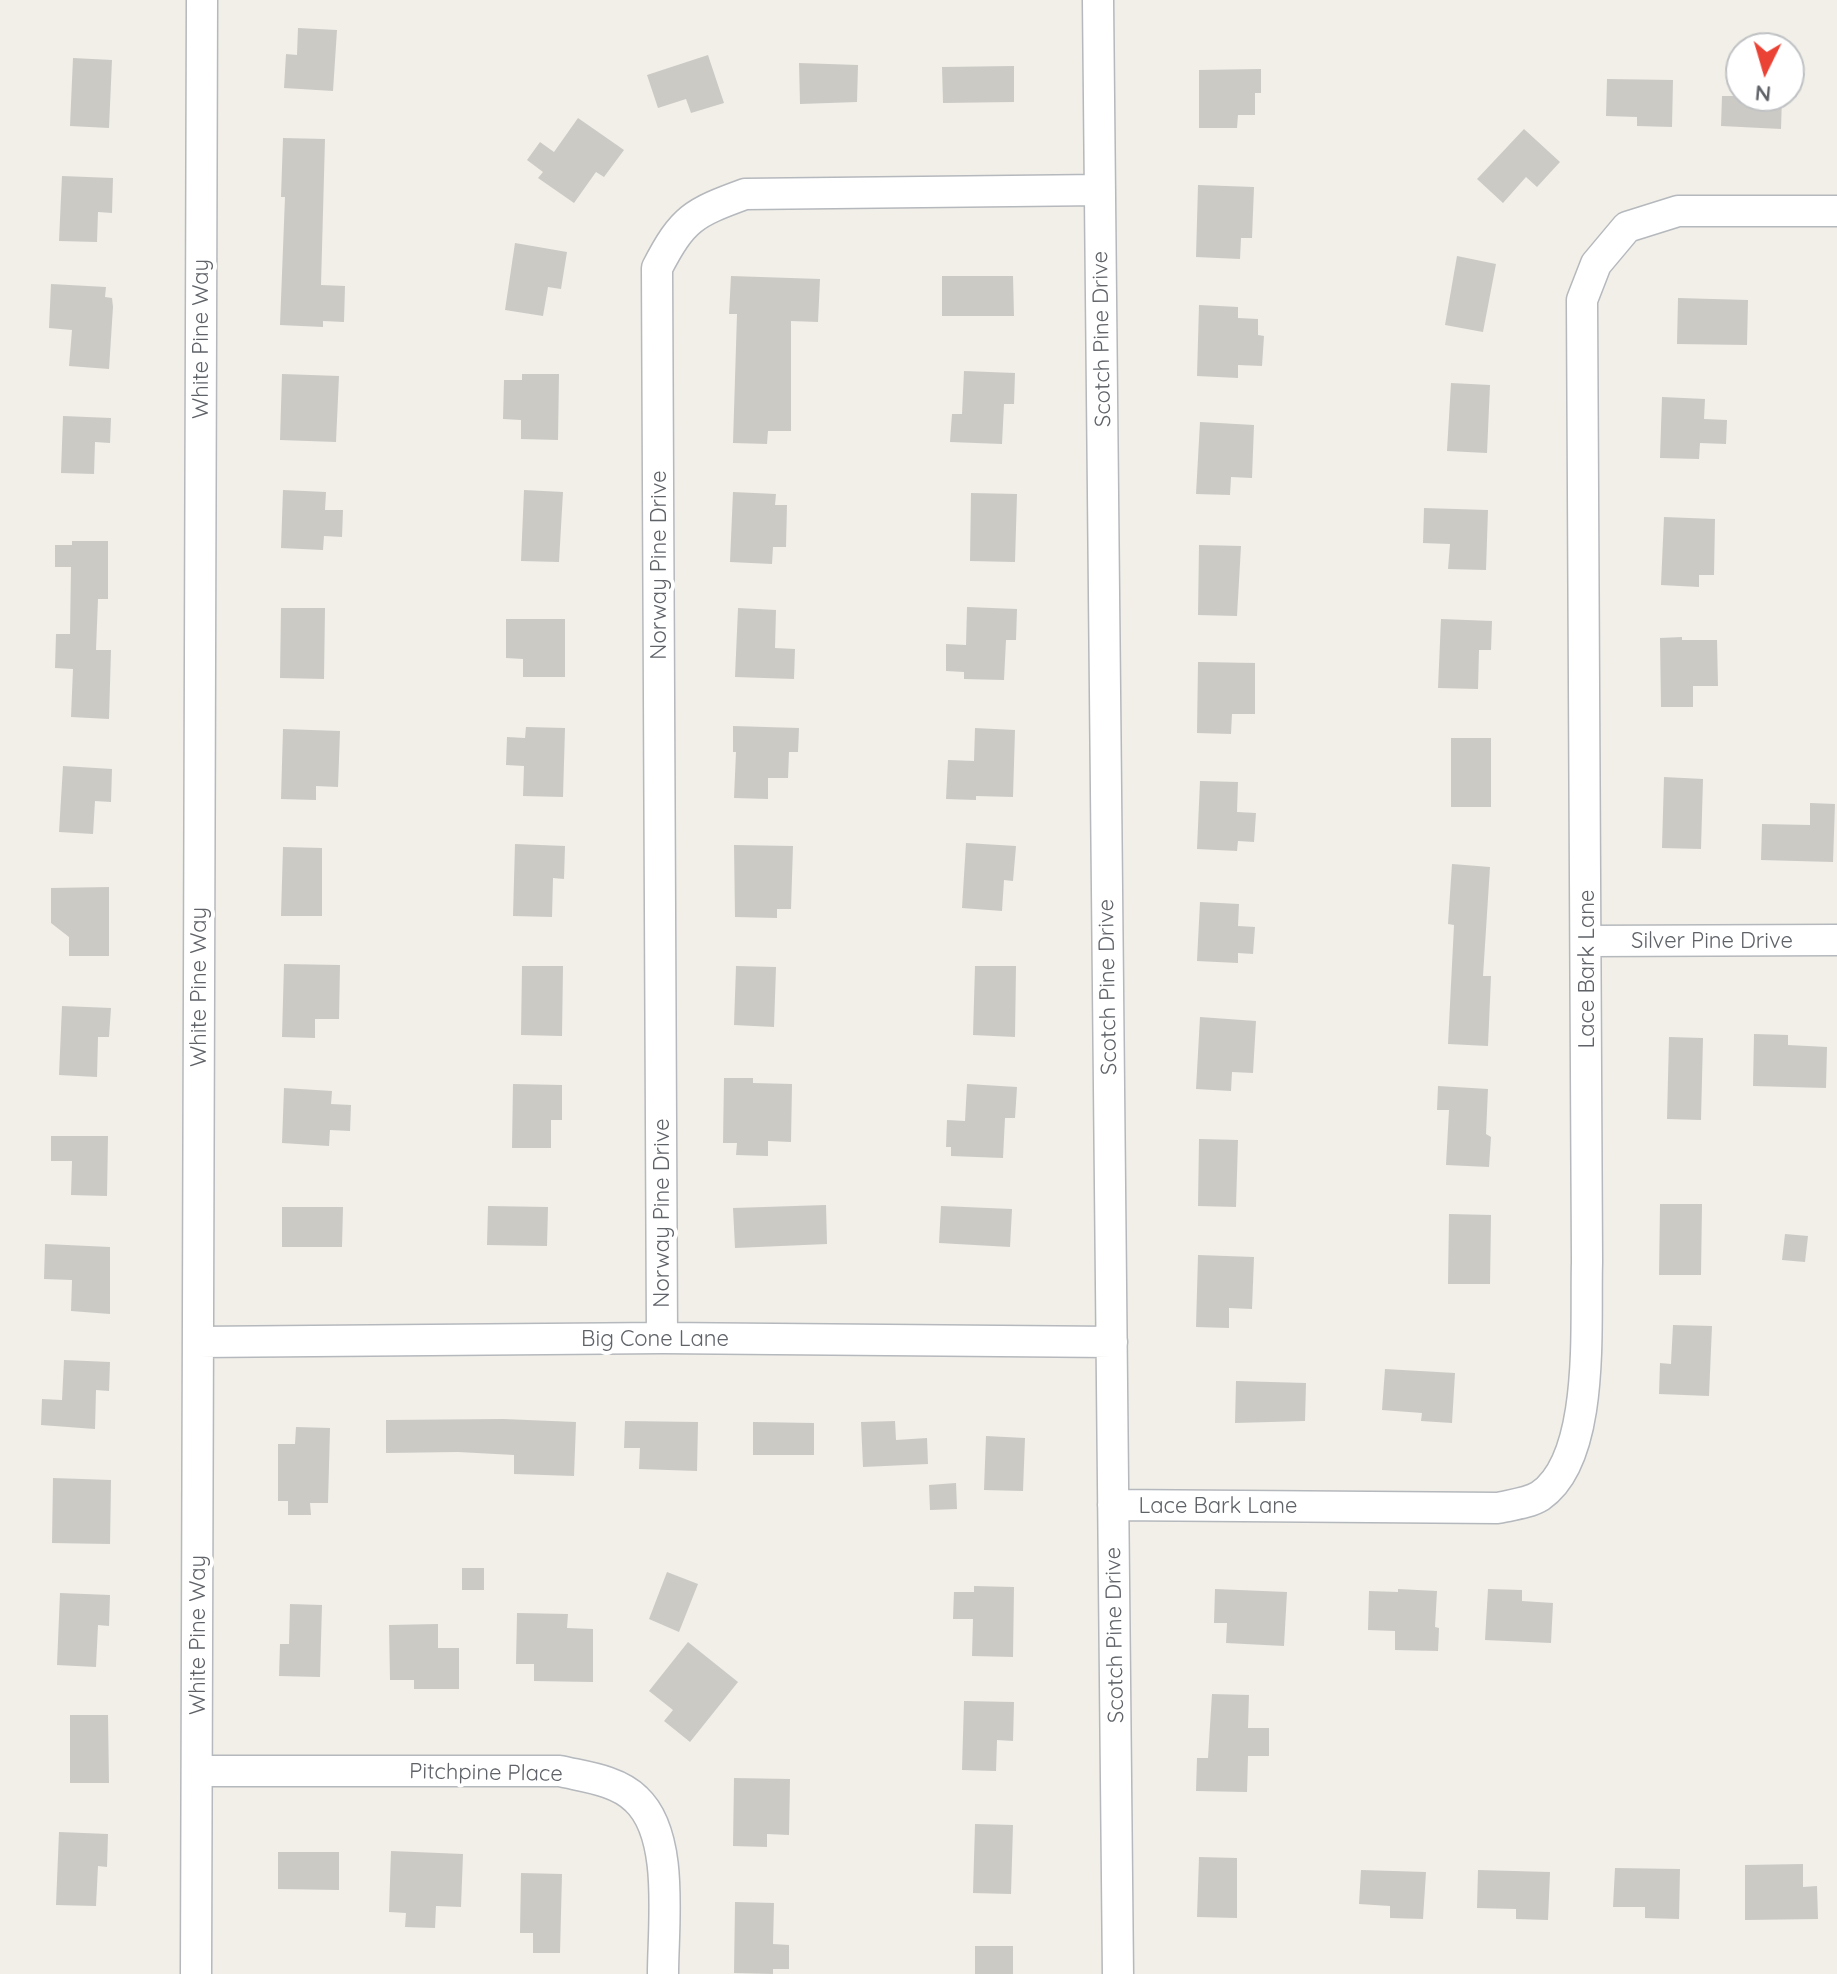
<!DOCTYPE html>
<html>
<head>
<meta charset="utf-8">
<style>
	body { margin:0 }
	#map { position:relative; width:1837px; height:1974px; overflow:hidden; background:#f1efe8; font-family:Quicksand,sans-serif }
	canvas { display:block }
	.north { position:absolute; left:1725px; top:32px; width:80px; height:80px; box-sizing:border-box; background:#fff; border:2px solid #bfc1c3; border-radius:50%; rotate:185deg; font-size:22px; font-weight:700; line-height:32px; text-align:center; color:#5f6368 }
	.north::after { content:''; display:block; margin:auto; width:28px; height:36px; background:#ea4335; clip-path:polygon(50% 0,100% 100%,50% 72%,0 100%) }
</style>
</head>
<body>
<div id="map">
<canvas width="1837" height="1974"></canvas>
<div class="north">N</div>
</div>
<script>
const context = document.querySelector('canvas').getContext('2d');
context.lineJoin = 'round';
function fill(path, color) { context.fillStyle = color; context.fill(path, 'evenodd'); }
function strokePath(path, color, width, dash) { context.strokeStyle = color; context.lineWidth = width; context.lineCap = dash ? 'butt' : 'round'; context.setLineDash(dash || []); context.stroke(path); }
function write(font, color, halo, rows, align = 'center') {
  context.font = font + ' Quicksand,sans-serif'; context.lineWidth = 8; context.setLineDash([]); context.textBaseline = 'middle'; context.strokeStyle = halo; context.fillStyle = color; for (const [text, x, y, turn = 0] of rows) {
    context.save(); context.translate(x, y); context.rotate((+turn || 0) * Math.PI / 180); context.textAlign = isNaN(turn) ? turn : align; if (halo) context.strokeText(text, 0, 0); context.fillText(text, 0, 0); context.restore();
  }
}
fill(new Path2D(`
	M 298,28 L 337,30 L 333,91 L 284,88 L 286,54 L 297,55 Z
	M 708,55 L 724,103 L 691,113 L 686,99 L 658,108 L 647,75 Z
	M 73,58 L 112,60 L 109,128 L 70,126 Z
	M 799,63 L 858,65 L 857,102 L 800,104 Z
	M 1014,66 L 1014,102 L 943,103 L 942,67 Z
	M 1261,69 L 1261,93 L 1255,93 L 1255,115 L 1238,115 L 1237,128 L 1199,128 L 1199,70 Z
	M 1607,79 L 1673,80 L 1672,127 L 1637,126 L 1637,117 L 1606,116 Z
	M 1722,96 L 1782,96 L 1781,129 L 1721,126 Z
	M 578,118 L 624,150 L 604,177 L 596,172 L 574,203 L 538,178 L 543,172 L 527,160 L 540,142 L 554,152 Z
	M 1524,129 L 1560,162 L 1537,187 L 1526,177 L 1503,203 L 1477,179 Z
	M 283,138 L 325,139 L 321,285 L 345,286 L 344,322 L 323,321 L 323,327 L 280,325 L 285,197 L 281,197 Z
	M 62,176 L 113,178 L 112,213 L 98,212 L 97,242 L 59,241 Z
	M 1198,185 L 1254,187 L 1252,238 L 1241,238 L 1240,259 L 1196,257 Z
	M 515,243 L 567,252 L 561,289 L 548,287 L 543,316 L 505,310 Z
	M 1457,256 L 1496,264 L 1483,332 L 1445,325 Z
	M 731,276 L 820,279 L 818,322 L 791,321 L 791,431 L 768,431 L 767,444 L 733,443 L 737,314 L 729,314 Z
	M 942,276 L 1013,276 L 1014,316 L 942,316 Z
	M 51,284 L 106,287 L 105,297 L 112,298 L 113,307 L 109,369 L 69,366 L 72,330 L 49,328 Z
	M 1678,298 L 1748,300 L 1747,345 L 1677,344 Z
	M 1199,305 L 1238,307 L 1238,318 L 1258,319 L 1258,335 L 1264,336 L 1262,366 L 1238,365 L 1238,378 L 1197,376 Z
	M 964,371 L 1015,373 L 1014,404 L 1004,404 L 1002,444 L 950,442 L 952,414 L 962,414 Z
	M 282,374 L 339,376 L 336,442 L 280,440 Z
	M 522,374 L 559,374 L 558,440 L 521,439 L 521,420 L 503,419 L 504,380 L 522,380 Z
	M 1451,383 L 1490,385 L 1487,453 L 1447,451 Z
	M 1662,397 L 1705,399 L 1704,419 L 1727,420 L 1726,444 L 1700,443 L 1699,459 L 1660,458 Z
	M 63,416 L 111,418 L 110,443 L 95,442 L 94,474 L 61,473 Z
	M 1200,422 L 1254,425 L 1252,478 L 1231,477 L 1230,495 L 1196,494 Z
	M 283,490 L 326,492 L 325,510 L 343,510 L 342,537 L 324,536 L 323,550 L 281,548 Z
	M 524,490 L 563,492 L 559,562 L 521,561 Z
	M 733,492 L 776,494 L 775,505 L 787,505 L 786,547 L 773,547 L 772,564 L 730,562 Z
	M 971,493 L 1017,494 L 1015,562 L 970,561 Z
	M 1424,508 L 1488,510 L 1486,570 L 1448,569 L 1450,544 L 1423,543 Z
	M 1664,517 L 1715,519 L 1714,575 L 1699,575 L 1699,587 L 1661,585 Z
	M 72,541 L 108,541 L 108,599 L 98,599 L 96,650 L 111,650 L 109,719 L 71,717 L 73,669 L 55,668 L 56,634 L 70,634 L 71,567 L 55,567 L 55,545 L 72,545 Z
	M 1199,545 L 1241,546 L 1237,616 L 1198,615 Z
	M 967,607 L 1017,609 L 1016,640 L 1006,640 L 1004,680 L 964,679 L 964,672 L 946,671 L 946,644 L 966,645 Z
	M 281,608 L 325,608 L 324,679 L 280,678 Z
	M 738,608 L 776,610 L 775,648 L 795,649 L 794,679 L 735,677 Z
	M 506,619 L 565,619 L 565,677 L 523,677 L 523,659 L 506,658 Z
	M 1441,619 L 1492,621 L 1491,650 L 1479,650 L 1478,689 L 1438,688 Z
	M 1682,637 L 1682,640 L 1717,640 L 1718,686 L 1693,686 L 1693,707 L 1661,707 L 1660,638 Z
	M 1198,662 L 1255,663 L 1255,714 L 1232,714 L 1231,734 L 1197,733 Z
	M 733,726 L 799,728 L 798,752 L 789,752 L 788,778 L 768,778 L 768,799 L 734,798 L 736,752 L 733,752 Z
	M 526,727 L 565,728 L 563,797 L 523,796 L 524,766 L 506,765 L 507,737 L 525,738 Z
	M 975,728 L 1015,730 L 1013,797 L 976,796 L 976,800 L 946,799 L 948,760 L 974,761 Z
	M 283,729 L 340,731 L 338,787 L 316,786 L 316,800 L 281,799 Z
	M 1451,738 L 1491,738 L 1491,807 L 1451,807 Z
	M 63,766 L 112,769 L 111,802 L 95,801 L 93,834 L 59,832 Z
	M 1664,777 L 1703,779 L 1701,849 L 1662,848 Z
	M 1200,781 L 1238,782 L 1237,812 L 1256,813 L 1254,842 L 1238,841 L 1237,851 L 1197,849 Z
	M 1810,803 L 1835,804 L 1833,862 L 1761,860 L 1762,824 L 1810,825 Z
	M 966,843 L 1016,846 L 1013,881 L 1004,880 L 1002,911 L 962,908 Z
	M 515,844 L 565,846 L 564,879 L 553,878 L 552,917 L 513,916 Z
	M 734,845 L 793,846 L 791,909 L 777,909 L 777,918 L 735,917 Z
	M 283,847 L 322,848 L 322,916 L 281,916 Z
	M 1452,864 L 1490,867 L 1483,976 L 1491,976 L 1488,1046 L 1448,1044 L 1454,925 L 1448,924 Z
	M 109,887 L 109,956 L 69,956 L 69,937 L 51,923 L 51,888 Z
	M 1200,902 L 1239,904 L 1238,926 L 1255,927 L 1253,954 L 1238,953 L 1238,963 L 1197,961 Z
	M 284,964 L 340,965 L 339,1019 L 315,1019 L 315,1038 L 282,1037 Z
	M 522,966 L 563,966 L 562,1036 L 521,1035 Z
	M 736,966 L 776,967 L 774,1027 L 734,1025 Z
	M 975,966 L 1016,966 L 1015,1037 L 973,1035 Z
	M 62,1006 L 111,1008 L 109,1037 L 98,1037 L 97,1077 L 59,1075 Z
	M 1200,1017 L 1256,1021 L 1253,1073 L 1232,1072 L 1231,1091 L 1196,1089 Z
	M 1754,1034 L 1788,1035 L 1788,1045 L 1827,1047 L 1826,1088 L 1753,1086 Z
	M 1669,1037 L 1703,1038 L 1701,1120 L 1667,1119 Z
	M 724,1078 L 753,1078 L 753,1083 L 792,1084 L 791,1142 L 768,1141 L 768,1156 L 736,1155 L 737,1143 L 723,1143 Z
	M 513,1084 L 562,1085 L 562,1120 L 551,1120 L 551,1148 L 512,1148 Z
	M 967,1084 L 1017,1087 L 1015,1118 L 1005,1118 L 1003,1158 L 951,1156 L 951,1147 L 946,1147 L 947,1120 L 965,1121 Z
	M 1438,1086 L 1488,1089 L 1486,1134 L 1491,1137 L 1489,1167 L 1446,1165 L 1449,1110 L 1437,1110 Z
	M 284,1088 L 332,1091 L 331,1104 L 351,1105 L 350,1131 L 330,1130 L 329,1146 L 282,1143 Z
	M 51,1136 L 108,1136 L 107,1196 L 71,1195 L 72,1161 L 51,1161 Z
	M 1199,1139 L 1238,1140 L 1236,1207 L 1198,1206 Z
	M 1660,1204 L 1702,1204 L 1701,1275 L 1659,1275 Z
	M 826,1205 L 827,1244 L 735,1248 L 733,1208 Z
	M 488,1206 L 548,1207 L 547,1246 L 487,1245 Z
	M 941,1206 L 1012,1209 L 1010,1247 L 939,1243 Z
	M 282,1207 L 343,1207 L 342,1247 L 282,1247 Z
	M 1449,1214 L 1491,1215 L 1490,1284 L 1448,1284 Z
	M 1785,1234 L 1808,1236 L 1805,1262 L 1782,1260 Z
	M 45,1244 L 110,1247 L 110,1314 L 71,1311 L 72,1280 L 44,1279 Z
	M 1198,1255 L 1254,1257 L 1252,1309 L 1229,1308 L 1229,1328 L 1196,1327 Z
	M 1673,1325 L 1712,1326 L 1709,1396 L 1659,1394 L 1660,1363 L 1671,1364 Z
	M 64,1360 L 110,1362 L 109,1391 L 96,1390 L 95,1429 L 41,1425 L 42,1399 L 62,1400 Z
	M 1385,1369 L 1455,1373 L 1452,1423 L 1421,1421 L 1422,1413 L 1382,1410 Z
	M 1236,1381 L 1306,1383 L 1305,1421 L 1235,1423 Z
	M 503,1419 L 576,1422 L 574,1476 L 514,1474 L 514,1455 L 458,1452 L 386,1453 L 386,1420 Z
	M 625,1421 L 698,1422 L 697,1471 L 639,1469 L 640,1448 L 624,1448 Z
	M 895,1421 L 896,1440 L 927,1438 L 928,1464 L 863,1467 L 861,1422 Z
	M 753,1422 L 814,1423 L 814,1455 L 753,1455 Z
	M 296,1427 L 330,1428 L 328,1503 L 310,1503 L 311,1515 L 288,1515 L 288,1501 L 278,1501 L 278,1444 L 295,1444 Z
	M 986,1436 L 1025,1438 L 1023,1491 L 984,1490 Z
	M 53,1478 L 111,1480 L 110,1544 L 52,1543 Z
	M 956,1483 L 957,1509 L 930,1510 L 929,1485 Z
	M 462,1568 L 484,1568 L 484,1590 L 462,1590 Z
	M 667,1572 L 698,1584 L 679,1632 L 649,1619 Z
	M 974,1586 L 1014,1587 L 1013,1657 L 972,1656 L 973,1619 L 953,1619 L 954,1592 L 974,1592 Z
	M 1215,1589 L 1287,1592 L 1284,1646 L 1226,1643 L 1227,1623 L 1214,1623 Z
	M 1398,1589 L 1437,1591 L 1435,1627 L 1439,1628 L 1438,1651 L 1395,1650 L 1395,1631 L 1368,1630 L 1369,1591 L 1398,1592 Z
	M 1488,1589 L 1522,1590 L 1522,1601 L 1553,1603 L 1551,1643 L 1485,1640 Z
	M 60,1593 L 110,1595 L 109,1626 L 98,1625 L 96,1667 L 57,1665 Z
	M 290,1604 L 322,1605 L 320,1677 L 279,1676 L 280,1644 L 289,1644 Z
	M 517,1613 L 568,1614 L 567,1628 L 593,1629 L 593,1682 L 534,1681 L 534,1664 L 516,1664 Z
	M 438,1624 L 438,1648 L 459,1648 L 459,1689 L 414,1689 L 414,1680 L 390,1680 L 389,1625 Z
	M 688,1642 L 738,1682 L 690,1742 L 664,1721 L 673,1710 L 649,1691 Z
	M 1212,1694 L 1249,1695 L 1248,1728 L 1269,1728 L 1269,1756 L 1248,1756 L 1247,1792 L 1196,1791 L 1197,1758 L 1208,1758 Z
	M 964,1701 L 1014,1702 L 1013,1741 L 997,1740 L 996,1771 L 962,1770 Z
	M 70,1715 L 108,1715 L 109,1783 L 70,1783 Z
	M 734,1778 L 790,1779 L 789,1835 L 767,1834 L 767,1847 L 733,1846 Z
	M 975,1824 L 1013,1825 L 1011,1894 L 973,1893 Z
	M 59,1832 L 108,1834 L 107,1867 L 98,1866 L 96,1906 L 56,1905 Z
	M 391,1851 L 463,1854 L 461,1907 L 436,1906 L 435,1928 L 405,1927 L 406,1913 L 389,1912 Z
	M 278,1852 L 339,1852 L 339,1890 L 278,1889 Z
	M 1199,1857 L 1237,1858 L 1237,1918 L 1197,1917 Z
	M 1803,1864 L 1803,1887 L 1817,1886 L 1818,1919 L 1745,1920 L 1745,1865 Z
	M 1615,1868 L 1680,1869 L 1679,1919 L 1645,1918 L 1645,1907 L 1613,1907 Z
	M 1361,1870 L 1426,1872 L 1423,1919 L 1390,1918 L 1390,1906 L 1359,1904 Z
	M 1478,1870 L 1550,1872 L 1548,1920 L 1516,1919 L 1516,1909 L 1477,1908 Z
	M 521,1873 L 562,1874 L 560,1953 L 533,1953 L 533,1933 L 520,1933 Z
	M 735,1902 L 774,1903 L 773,1944 L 789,1945 L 789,1969 L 773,1969 L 773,1974 L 734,1973 Z
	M 975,1946 L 1013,1946 L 1013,1974 L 975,1974 Z`), '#cccac5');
const street = new Path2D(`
	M 1098,0 L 1118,1974
	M 1587,941 L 1837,940
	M 662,1338 L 657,268 C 683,218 693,213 745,194 L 1100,190
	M 198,1342 L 662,1338 L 1112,1342
	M 1113,1505 L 1498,1508 C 1511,1505 1529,1503 1540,1496 C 1596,1458 1585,1324 1587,1262 L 1582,300 L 1596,264 L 1627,227 L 1678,211 L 1837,211
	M 197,1771 L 560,1771 C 585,1777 617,1780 636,1799 C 675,1835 663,1924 663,1974
	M 196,1974 L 202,0`);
strokePath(street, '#b5b8bc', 33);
strokePath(street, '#fff', 30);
write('22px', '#5f6368', '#fff', [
	["White Pine Way",201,339,-90],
	["Scotch Pine Drive",1102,339,-91],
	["Norway Pine Drive",659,565,-90],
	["Silver Pine Drive",1712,941],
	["Lace Bark Lane",1587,969,-90],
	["White Pine Way",199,987,-90],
	["Scotch Pine Drive",1108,987,-91],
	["Norway Pine Drive",662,1213,-90],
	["Big Cone Lane",655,1339],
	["Lace Bark Lane",1218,1506],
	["White Pine Way",198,1635,-90],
	["Scotch Pine Drive",1115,1635,-91],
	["Pitchpine Place",486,1773,1]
]);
</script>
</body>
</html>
